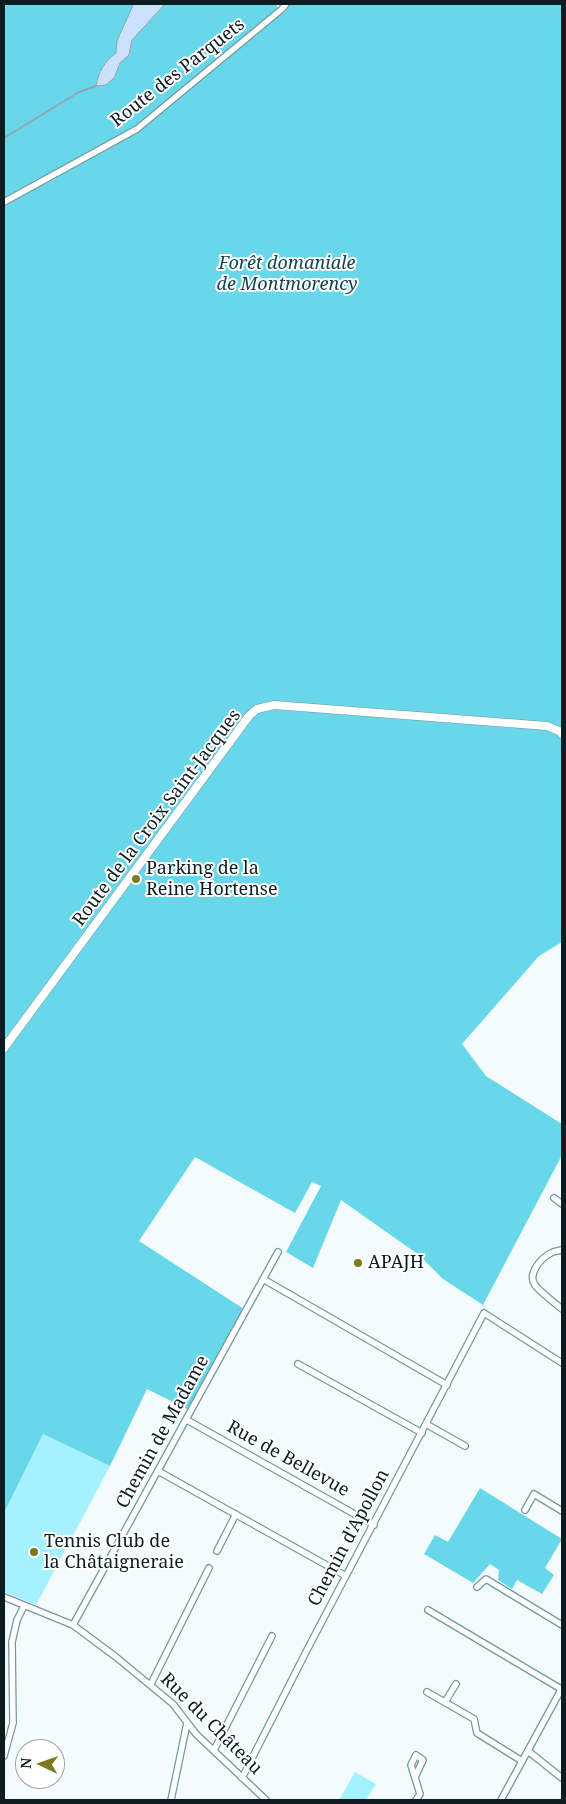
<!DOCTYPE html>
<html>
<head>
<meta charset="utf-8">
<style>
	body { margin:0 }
	#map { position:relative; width:566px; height:1804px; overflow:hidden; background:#f3fbfd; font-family:"Noto Serif",serif }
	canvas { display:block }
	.frame { position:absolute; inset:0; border:5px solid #0d1d1f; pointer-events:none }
	.north { position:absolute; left:15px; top:1739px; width:50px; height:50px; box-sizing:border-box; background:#fff; border:1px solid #9ea5a5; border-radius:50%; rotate:273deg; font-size:14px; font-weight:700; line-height:20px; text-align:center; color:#0d1d1f }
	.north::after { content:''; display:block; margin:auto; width:18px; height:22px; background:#7d791f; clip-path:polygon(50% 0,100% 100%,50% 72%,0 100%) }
</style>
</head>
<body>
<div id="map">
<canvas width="566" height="1804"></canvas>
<div class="frame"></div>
<div class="north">N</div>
</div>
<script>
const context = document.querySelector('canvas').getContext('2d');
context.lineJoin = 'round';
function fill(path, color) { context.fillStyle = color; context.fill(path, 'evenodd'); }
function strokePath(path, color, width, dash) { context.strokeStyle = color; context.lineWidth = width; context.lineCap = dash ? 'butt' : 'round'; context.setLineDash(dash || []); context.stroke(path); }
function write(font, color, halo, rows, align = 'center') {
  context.font = font + ' "Noto Serif",serif'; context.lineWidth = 4; context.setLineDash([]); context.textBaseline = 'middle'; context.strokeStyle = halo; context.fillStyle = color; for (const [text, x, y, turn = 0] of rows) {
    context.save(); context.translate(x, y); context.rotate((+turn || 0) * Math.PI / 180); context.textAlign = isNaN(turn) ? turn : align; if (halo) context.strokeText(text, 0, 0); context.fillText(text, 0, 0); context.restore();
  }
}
fill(new Path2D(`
	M 43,1434 L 110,1466 L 36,1605 L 4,1592 L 4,1513 Z
	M 355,1772 L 376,1784 L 366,1800 L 339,1800 Z`), '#a5f1ff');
fill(new Path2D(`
	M 4,4 L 275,4 L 284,13 L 290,4 L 562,4 L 562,734 L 548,728 L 562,738 L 562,942 L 539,956 L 462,1044 L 486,1076 L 562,1124 L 562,1155 L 483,1305 L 443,1279 L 419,1255 L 341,1200 L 313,1268 L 286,1252 L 321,1186 L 312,1182 L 295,1213 L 195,1157 L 139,1241 L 244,1309 C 226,1343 205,1375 189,1410 L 147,1389 L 110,1466 L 43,1434 L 4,1513 Z
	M 480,1488 L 562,1539 L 545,1568 L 554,1575 L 542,1594 L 517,1580 L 512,1589 L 498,1580 L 499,1570 L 490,1564 L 473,1583 L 424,1554 L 435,1535 L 448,1542 Z`), '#69d7ea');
const water = new Path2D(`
	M 134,4 L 165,4 L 132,40 L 129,55 L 120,63 L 114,78 L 106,85 L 96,86 C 99,71 104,62 116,53 L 117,41 Z`);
fill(water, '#cbe1fa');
strokePath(water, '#92a6b8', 1);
strokePath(new Path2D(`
	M 4,138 L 79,92 L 96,86`), '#92a6b8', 2);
const minor = new Path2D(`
	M 4,202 L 137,129 L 282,9 L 286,4
	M 554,1198 L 562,1204
	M 562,1250 C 558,1251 554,1251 551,1253 C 541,1258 527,1274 535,1285 C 542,1294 554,1302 562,1309
	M 263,1279 L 447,1385
	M 298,1364 L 422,1433
	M 187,1420 L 374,1525
	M 426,1424 L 465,1446
	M 158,1471 L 346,1576
	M 525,1510 L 534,1494 L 562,1511
	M 217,1551 L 236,1514
	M 477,1587 L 486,1579 L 562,1625
	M 4,1597 L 73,1625 L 116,1657 L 173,1704 L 196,1734 L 266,1800
	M 428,1610 L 561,1689
	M 73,1625 L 278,1252
	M 151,1684 L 209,1568
	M 427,1692 L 474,1719 L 477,1733 L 522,1761
	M 445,1702 L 456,1684
	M 214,1750 L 272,1636
	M 528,1751 L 562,1778
	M 4,1756 L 13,1723 L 12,1642 L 17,1620 L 24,1606
	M 415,1777 L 423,1760 L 416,1755 L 411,1765 L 420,1794 L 416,1800
	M 242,1778 L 307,1650 L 484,1313 L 562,1363
	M 171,1800 L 187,1723
	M 501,1800 L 562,1688`);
const tertiary = new Path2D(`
	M 4,1048 L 249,716 L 257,709 L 274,705 L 547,726 L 559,731 L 562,734`);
strokePath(minor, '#7399a0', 8);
strokePath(tertiary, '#7399a0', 9);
strokePath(minor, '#fff', 5.5);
strokePath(tertiary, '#fff', 8);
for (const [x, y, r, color] of [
	[136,879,5,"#7d791f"],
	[358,1263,5,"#7d791f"],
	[34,1552,5,"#7d791f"]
]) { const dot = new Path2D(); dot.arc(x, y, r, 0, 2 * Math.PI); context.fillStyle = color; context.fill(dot); strokePath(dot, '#fff', 2); }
write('18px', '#0d1d1f', '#fff', [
	["Route des Parquets",178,73,-38],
	["Route de la Croix Saint-Jacques",157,818,-53],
	["Chemin de Madame",163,1432,-61],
	["Rue de Bellevue",288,1459,29],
	["Chemin d'Apollon",349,1538,-62],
	["Rue du Château",211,1724,45]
]);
write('italic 18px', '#12454d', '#fff', [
	["Forêt domaniale",287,264],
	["de Montmorency",287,285]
]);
write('18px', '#0d1d1f', '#fff', [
	["Parking de la",146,869],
	["Reine Hortense",146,890],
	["APAJH",368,1263],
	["Tennis Club de",44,1542],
	["la Châtaigneraie",44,1563]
], 'left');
</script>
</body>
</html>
